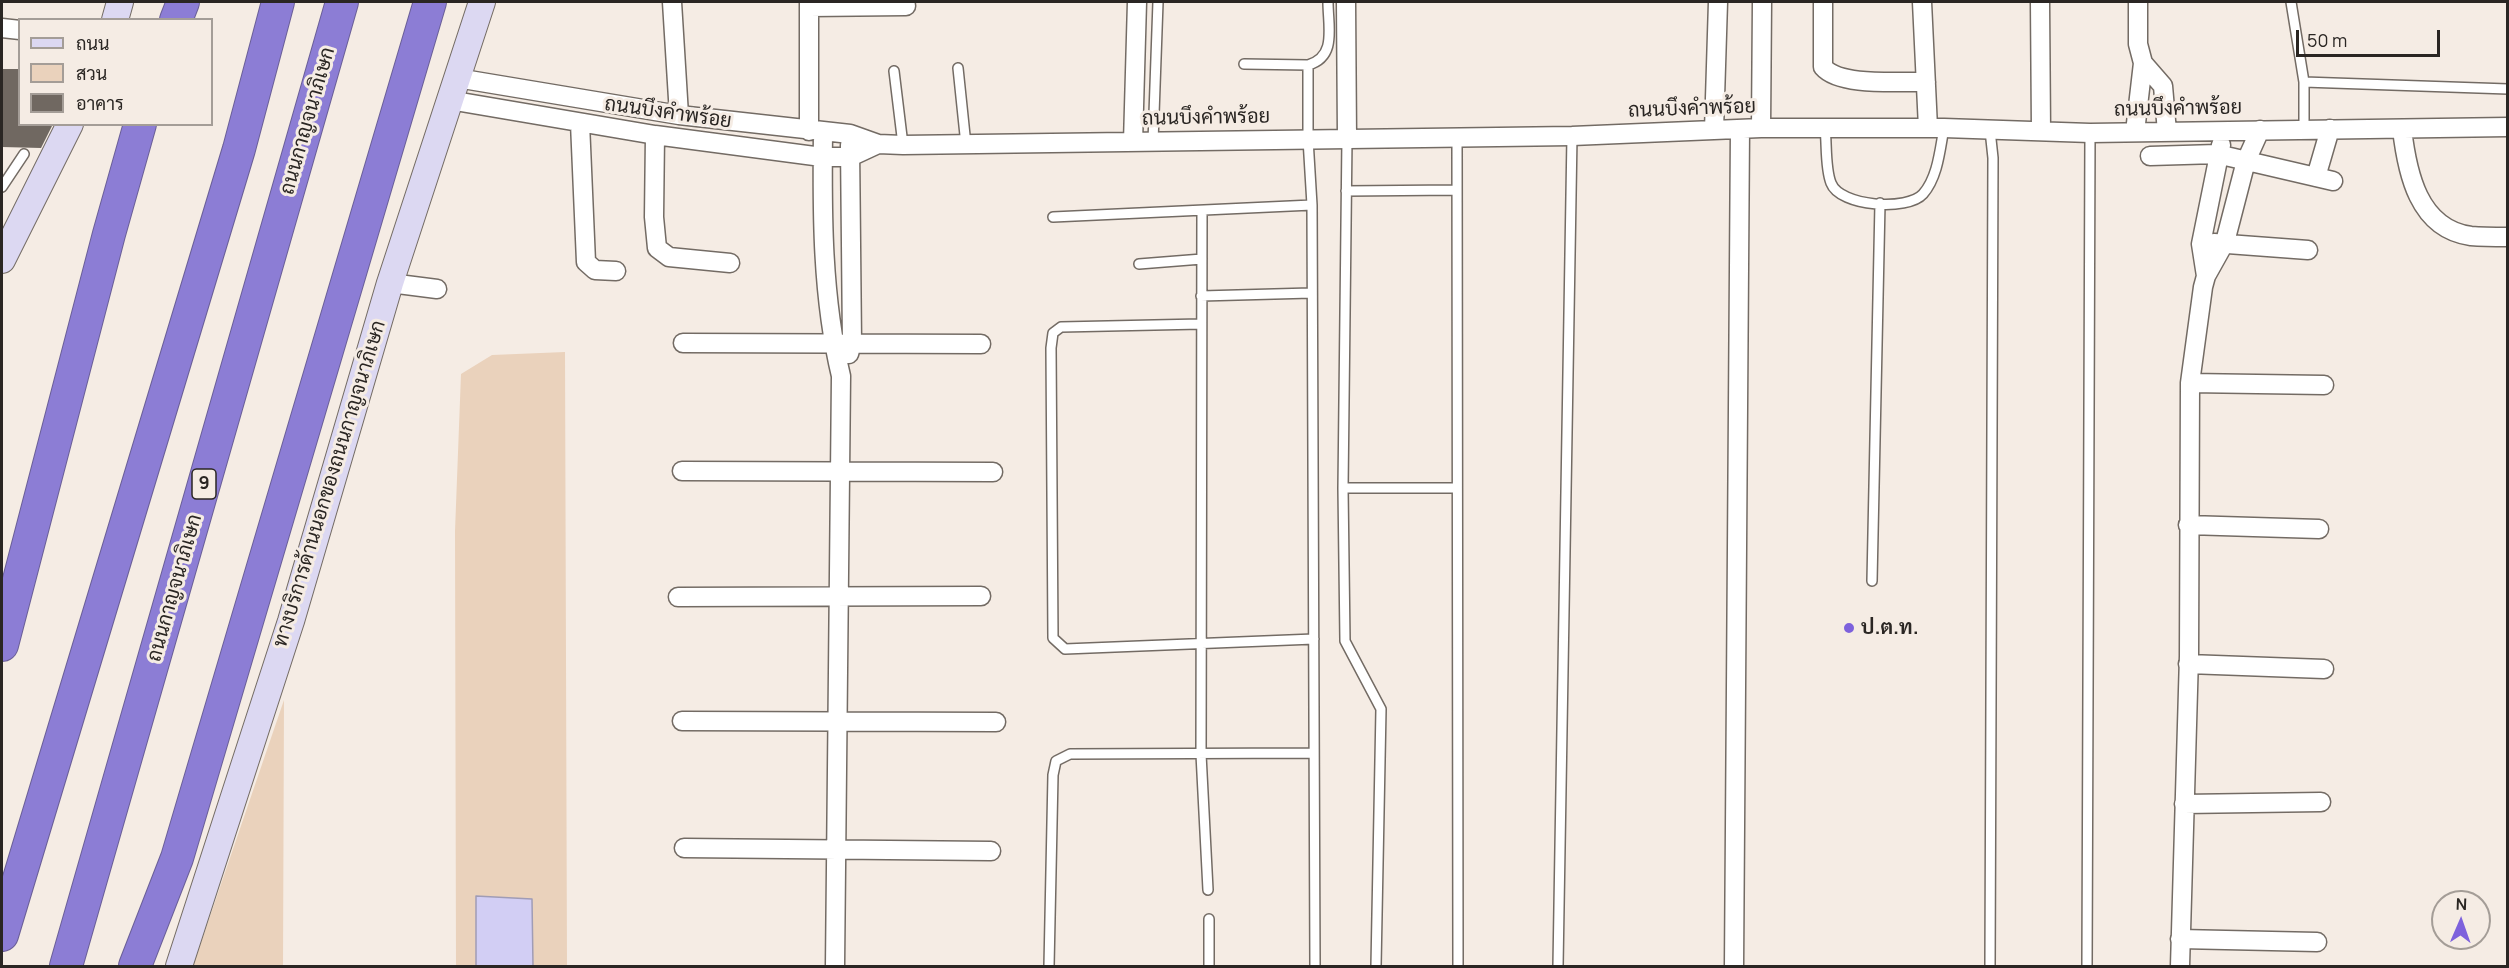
<!DOCTYPE html>
<html>
<head>
<meta charset="utf-8">
<style>
	body { margin:0 }
	#map { position:relative; width:2509px; height:968px; overflow:hidden; background:#f5ece4; font-family:Manrope,Sarabun,sans-serif }
	canvas { display:block }
	.frame { position:absolute; inset:0; border:3px solid #2a2623; pointer-events:none }
	.legend { position:absolute; left:18px; top:18px; width:195px; height:108px; box-sizing:border-box; background:#f5ece4; border:2px solid #a49d97; margin:0; padding:8px 10px; list-style:none; font-size:18px; color:#2a2623 }
	.legend li { display:flex; align-items:center; gap:12px; height:30px }
	.legend b { width:30px; border:2px solid #a49d97 }
	.north { position:absolute; left:2431px; top:890px; width:60px; height:60px; box-sizing:border-box; background:#f5ece4; border:2px solid #a49d97; border-radius:50%; rotate:2deg; font-size:16px; font-weight:700; line-height:24px; text-align:center; color:#2a2623 }
	.north::after { content:''; display:block; margin:auto; width:21px; height:27px; background:#7d61dc; clip-path:polygon(50% 0,100% 100%,50% 72%,0 100%) }
	.scale { position:absolute; left:2296px; top:30px; width:144px; height:27px; box-sizing:border-box; border:3px solid #2a2623; border-top:0; padding-left:8px; font-size:18px; line-height:21px; white-space:nowrap; color:#2a2623; -webkit-text-stroke:4px #f5ece4; paint-order:stroke }
</style>
</head>
<body>
<div id="map">
<canvas width="2509" height="968"></canvas>
<div class="frame"></div>
<ul class="legend">
<li><b style="height:8px;background:#dcd8f2"></b>ถนน</li>
<li><b style="height:16px;background:#ead2bc"></b>สวน</li>
<li><b style="height:16px;background:#706861"></b>อาคาร</li>
</ul>
<div class="north">N</div>
<div class="scale">50 m</div>
</div>
<script>
const context = document.querySelector('canvas').getContext('2d');
context.lineJoin = 'round';
function fill(path, color) { context.fillStyle = color; context.fill(path, 'evenodd'); }
function strokePath(path, color, width, dash) { context.strokeStyle = color; context.lineWidth = width; context.lineCap = dash ? 'butt' : 'round'; context.setLineDash(dash || []); context.stroke(path); }
function write(font, color, halo, rows, align = 'center') {
  context.font = font + ' Manrope,Sarabun,sans-serif'; context.lineWidth = 6; context.setLineDash([]); context.textBaseline = 'middle'; context.strokeStyle = halo; context.fillStyle = color; for (const [text, x, y, turn = 0] of rows) {
    context.save(); context.translate(x, y); context.rotate((+turn || 0) * Math.PI / 180); context.textAlign = isNaN(turn) ? turn : align; if (halo) context.strokeText(text, 0, 0); context.fillText(text, 0, 0); context.restore();
  }
}
fill(new Path2D(`
	M 565,352 L 567,966 L 533,966 L 532,899 L 477,896 L 476,966 L 456,966 L 455,531 L 461,374 L 492,355 Z
	M 284,700 L 283,966 L 193,966 Z`), '#ead2bc');
const water = new Path2D(`
	M 476,896 L 532,899 L 533,966 L 476,966 Z`);
fill(water, '#d2cef4');
strokePath(water, '#a09cb5', 1.5);
fill(new Path2D(`
	M 2,69 L 20,69 L 20,124 L 53,124 L 41,148 L 2,147 Z`), '#706861');
const service = new Path2D(`
	M 2291,2 L 2304,82 L 2304,129
	M 1244,64 L 1308,65
	M 958,68 L 966,145
	M 894,71 L 903,145
	M 2304,82 L 2508,89
	M 1825,128 C 1827,144 1825,168 1831,183 C 1840,207 1908,211 1923,194 C 1938,177 1940,149 1944,128
	M 1457,137 L 1458,966
	M 1347,138 L 1343,488 L 1345,641 L 1381,709 L 1376,966
	M 1153,142 L 1158,2
	M 2,187 L 24,154
	M 1346,191 L 1457,190
	M 1202,211 L 1201,754 L 1208,890
	M 1053,217 L 1312,205
	M 1139,264 L 1202,259
	M 1201,296 L 1311,293
	M 1201,324 L 1061,327 L 1053,333 L 1051,348 L 1053,638 L 1065,649 L 1314,639
	M 1343,488 L 1456,488
	M 1872,581 L 1880,203
	M 1049,966 L 1053,775 L 1056,761 L 1070,754 L 1313,753
	M 1209,966 L 1209,919
	M 1315,966 L 1312,205 L 1308,139 L 1308,65 C 1337,57 1328,27 1328,2
	M 1558,966 L 1572,136
	M 1990,966 L 1993,158 L 1990,130
	M 2087,966 L 2090,133`);
const minor = new Path2D(`
	M 672,2 L 679,115
	M 1346,2 L 1347,138
	M 1823,2 L 1823,67 C 1840,87 1900,81 1926,82
	M 1922,2 L 1928,128
	M 2040,2 L 2041,131
	M 809,7 L 906,6
	M 2,28 L 20,30
	M 2143,63 L 2163,86 L 2167,132
	M 457,78 L 679,115 L 850,134 L 878,144 L 903,145 L 1572,136 L 1761,128 L 1944,128 L 2090,133 L 2508,127
	M 449,100 L 655,135 L 822,157 L 850,157 L 878,144
	M 580,123 L 586,262 L 595,270 L 616,271
	M 1761,128 L 1762,2
	M 2402,129 C 2407,172 2418,229 2471,236 C 2483,237 2495,237 2508,237
	M 1714,130 L 1718,2
	M 809,131 L 809,2
	M 823,132 C 822,213 822,297 841,376 L 835,966
	M 2135,132 L 2143,63 L 2138,44 L 2138,2
	M 655,135 L 654,217 L 657,248 L 669,257 L 730,263
	M 1133,142 L 1137,2
	M 2150,156 L 2217,154 L 2333,181
	M 2316,177 L 2330,129
	M 2214,243 L 2308,250
	M 2206,276 L 2201,244 L 2221,145
	M 390,283 L 437,289
	M 683,343 L 981,344
	M 849,354 L 852,343 L 850,145
	M 2190,383 L 2324,385
	M 682,471 L 993,472
	M 2188,525 L 2319,529
	M 678,597 L 981,596
	M 2188,664 L 2324,669
	M 682,721 L 996,722
	M 2184,804 L 2321,802
	M 684,848 L 991,851
	M 2180,939 L 2317,942
	M 1734,966 L 1740,129
	M 2180,966 L 2189,656 L 2190,383 L 2203,287 L 2206,276 L 2225,242 L 2246,161 L 2260,130`);
const secondary = new Path2D(`
	M 115,20 L 120,2
	M 2,260 L 70,124
	M 179,966 L 291,621 L 390,283 L 482,2`);
const motorway = new Path2D(`
	M 176,20 L 183,2
	M 2,645 L 109,234 L 140,124
	M 2,935 L 239,149 L 278,2
	M 66,966 L 342,2
	M 135,966 L 177,858 L 430,2`);
strokePath(service, '#736b64', 12);
strokePath(minor, '#736b64', 21);
strokePath(secondary, '#736b64', 28);
strokePath(motorway, '#6a5f97', 34);
strokePath(service, '#fff', 9);
strokePath(minor, '#fff', 18);
strokePath(secondary, '#dcd8f2', 26);
strokePath(motorway, '#8c7dd5', 32);
for (const [x, y, r, color] of [
	[1849,628,6,"#7d61dc"]
]) { const dot = new Path2D(); dot.arc(x, y, r, 0, 2 * Math.PI); context.fillStyle = color; context.fill(dot); strokePath(dot, '#f5ece4', 2); }
for (const [x, y, w] of [
	[204,484,24]
]) { const box = new Path2D(); box.roundRect(x - w / 2, y - 15, w, 30, 4.5); context.fillStyle = '#f5ece4'; context.fill(box); strokePath(box, '#2a2623', 1.5); }
write('bold 18px', '#2a2623', null, [
	["9",204,484]
]);
write('20px', '#2a2623', '#f5ece4', [
	["ถนนบึงคำพร้อย",1692,109,-2],
	["ถนนบึงคำพร้อย",2178,109,-1],
	["ถนนบึงคำพร้อย",668,113,8],
	["ถนนบึงคำพร้อย",1206,118,-1],
	["ถนนกาญจนาภิเษก",308,121,-74],
	["ทางบริการด้านนอกของถนนกาญจนาภิเษก",330,484,-73],
	["ถนนกาญจนาภิเษก",175,588,-74]
]);
write('bold 20px', '#2a2623', '#f5ece4', [
	["ป.ต.ท.",1861,628]
], 'left');
</script>
</body>
</html>
